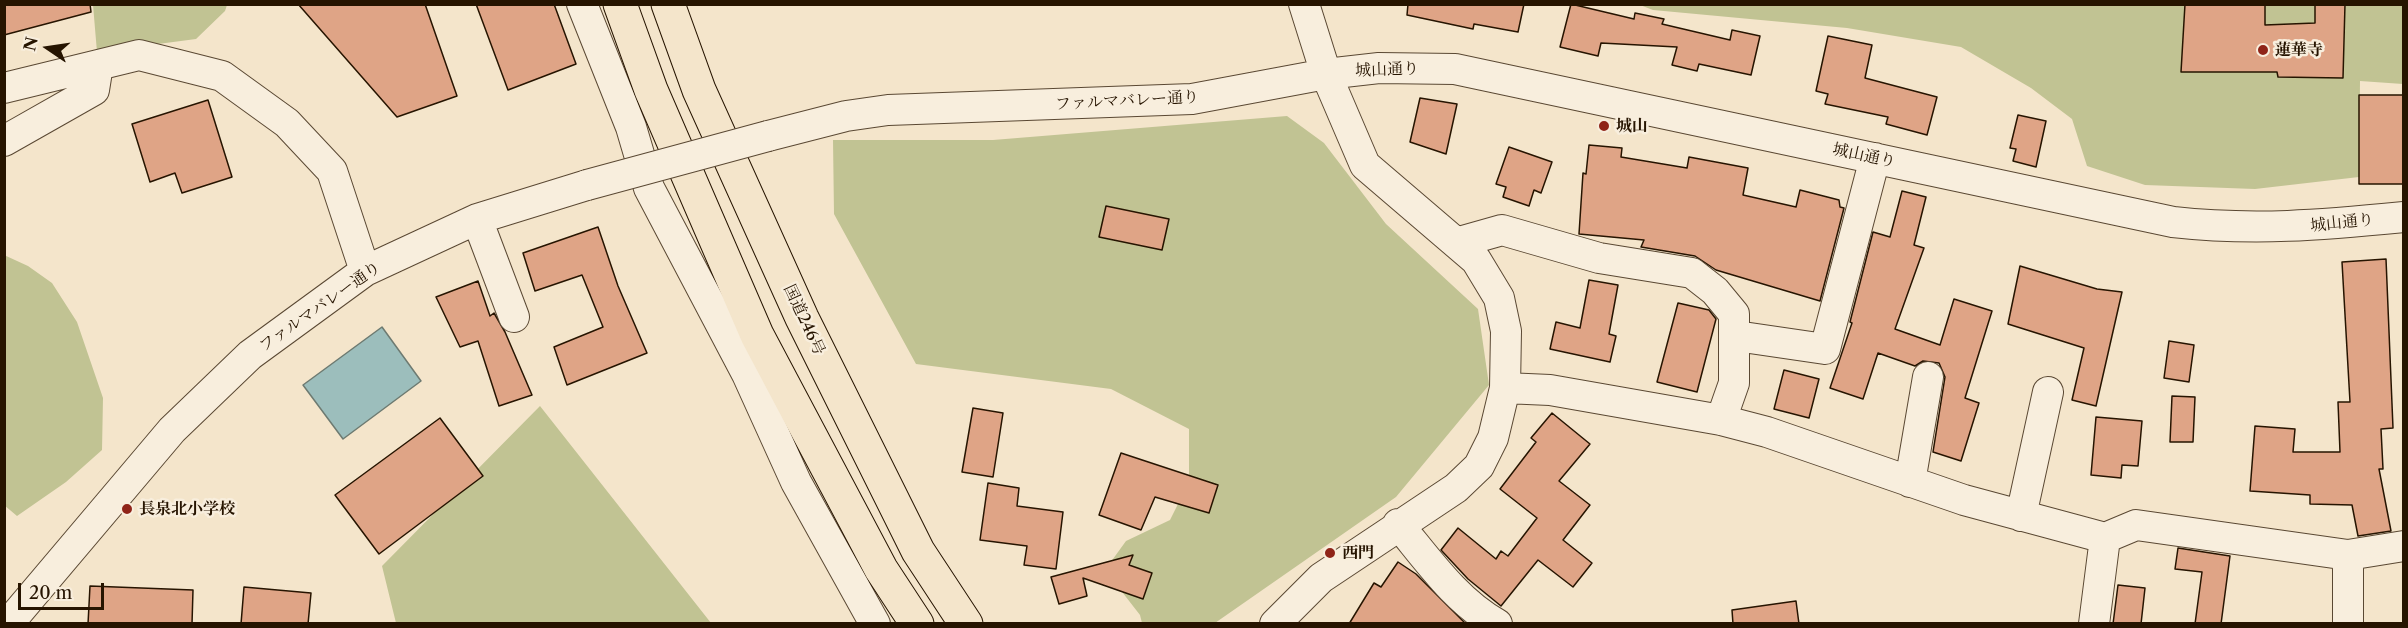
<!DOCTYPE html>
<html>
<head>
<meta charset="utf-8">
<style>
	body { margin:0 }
	#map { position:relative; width:2408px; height:628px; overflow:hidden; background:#f4e5cb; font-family:"Libre Caslon Text",serif }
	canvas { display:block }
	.frame { position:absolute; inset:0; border:6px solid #261400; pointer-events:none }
	.north { position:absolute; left:18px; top:18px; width:60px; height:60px; -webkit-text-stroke:4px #f8eedd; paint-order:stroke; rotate:283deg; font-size:16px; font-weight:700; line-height:24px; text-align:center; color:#261400 }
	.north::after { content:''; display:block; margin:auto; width:21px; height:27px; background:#261400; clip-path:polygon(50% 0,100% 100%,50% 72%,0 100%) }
	.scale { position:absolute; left:18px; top:583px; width:86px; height:27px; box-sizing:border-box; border:3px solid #261400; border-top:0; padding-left:8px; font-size:18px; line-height:21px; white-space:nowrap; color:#261400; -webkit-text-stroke:4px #f8eedd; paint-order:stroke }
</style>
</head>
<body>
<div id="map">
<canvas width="2408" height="628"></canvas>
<div class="frame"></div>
<div class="north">N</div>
<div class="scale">20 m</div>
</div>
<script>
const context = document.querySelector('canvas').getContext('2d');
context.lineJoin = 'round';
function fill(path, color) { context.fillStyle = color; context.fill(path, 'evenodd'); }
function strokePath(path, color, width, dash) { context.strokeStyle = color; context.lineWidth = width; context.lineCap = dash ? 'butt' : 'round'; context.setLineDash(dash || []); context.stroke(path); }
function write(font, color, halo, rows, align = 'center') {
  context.font = font + ' "Libre Caslon Text","Noto Serif JP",serif'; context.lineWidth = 5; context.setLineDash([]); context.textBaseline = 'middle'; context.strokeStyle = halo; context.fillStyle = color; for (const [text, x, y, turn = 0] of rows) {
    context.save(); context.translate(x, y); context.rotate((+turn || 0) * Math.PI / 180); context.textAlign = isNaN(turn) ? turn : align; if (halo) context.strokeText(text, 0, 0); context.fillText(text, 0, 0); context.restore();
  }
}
fill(new Path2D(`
	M 93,5 L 227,5 L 225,11 L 196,39 L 97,52 Z
	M 1640,5 L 2403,5 L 2403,84 L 2360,81 L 2359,177 L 2255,189 L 2145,185 L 2087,166 L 2072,119 L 2031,88 L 1961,47 L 1847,28 L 1653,10 Z
	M 1287,116 L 1324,143 L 1386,224 L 1478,309 L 1489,385 L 1396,497 L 1215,623 L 1142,623 L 1140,615 L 1105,570 L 1126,541 L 1170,520 L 1189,482 L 1189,429 L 1111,389 L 916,364 L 834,214 L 833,140 L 993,140 Z
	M 4,255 L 28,266 L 52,283 L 77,322 L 103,398 L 102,450 L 66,482 L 17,516 L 4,505 Z
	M 540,406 L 711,623 L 396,623 L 382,566 Z`), '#c1c393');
const water = new Path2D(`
	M 382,327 L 421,381 L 343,439 L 303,385 Z`);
fill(water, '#9cbebc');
strokePath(water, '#6d7a71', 1.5);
const building = new Path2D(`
	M 4,4 L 90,4 L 91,12 L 4,35 Z
	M 298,4 L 425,4 L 457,96 L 397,117 Z
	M 476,4 L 554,4 L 576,64 L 508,90 Z
	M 1408,4 L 1524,4 L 1518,32 L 1474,24 L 1473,29 L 1407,15 Z
	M 1571,4 L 1634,19 L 1635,13 L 1664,19 L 1662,24 L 1730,40 L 1732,30 L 1760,36 L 1751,75 L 1699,64 L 1697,71 L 1672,65 L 1677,47 L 1601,43 L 1598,56 L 1560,47 Z
	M 2185,4 L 2265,4 L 2265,25 L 2315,23 L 2315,4 L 2345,4 L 2343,78 L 2278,77 L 2277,72 L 2181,72 Z
	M 1828,36 L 1872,45 L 1865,78 L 1937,97 L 1927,135 L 1886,124 L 1888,117 L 1825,104 L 1828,94 L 1816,91 Z
	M 2359,95 L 2403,95 L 2403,184 L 2359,184 Z
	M 1420,98 L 1457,104 L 1446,154 L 1410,142 Z
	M 208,100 L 232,177 L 182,193 L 175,173 L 150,182 L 132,124 Z
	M 2018,115 L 2046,121 L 2036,167 L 2013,161 L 2016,149 L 2010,148 Z
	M 1589,145 L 1622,148 L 1621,157 L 1687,168 L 1689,157 L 1748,168 L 1743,195 L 1796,207 L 1800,190 L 1839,200 L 1840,207 L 1844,208 L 1820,301 L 1716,270 L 1695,256 L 1641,247 L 1644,240 L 1579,234 L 1583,173 L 1586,174 Z
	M 1509,147 L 1552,162 L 1541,193 L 1534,190 L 1529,206 L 1503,197 L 1506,187 L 1496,184 Z
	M 1902,191 L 1926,197 L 1914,245 L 1924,248 L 1895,329 L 1940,345 L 1954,299 L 1992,311 L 1965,398 L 1979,403 L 1961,461 L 1933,452 L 1945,377 L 1939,363 L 1923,361 L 1915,366 L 1878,353 L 1863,399 L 1830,388 L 1852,323 L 1850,322 L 1873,232 L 1890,237 Z
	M 1106,206 L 1169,219 L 1162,250 L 1099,237 Z
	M 598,227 L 618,286 L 647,353 L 567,385 L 554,347 L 603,327 L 582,275 L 535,291 L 523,253 Z
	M 2386,259 L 2393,428 L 2381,429 L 2383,469 L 2379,469 L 2391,531 L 2358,536 L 2352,505 L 2310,504 L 2310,495 L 2250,491 L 2255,426 L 2295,429 L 2293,452 L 2340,452 L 2338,402 L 2350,402 L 2342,262 Z
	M 2020,266 L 2097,289 L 2122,292 L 2096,406 L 2072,400 L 2084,348 L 2008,324 Z
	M 1589,280 L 1618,285 L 1609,334 L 1616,336 L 1610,362 L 1550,349 L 1556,322 L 1580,328 Z
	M 478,281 L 490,316 L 494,313 L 505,332 L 532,395 L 499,406 L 478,341 L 460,347 L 436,297 Z
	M 1678,303 L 1709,310 L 1716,319 L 1697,392 L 1657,382 Z
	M 2169,341 L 2194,345 L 2189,382 L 2164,378 Z
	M 1784,370 L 1819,379 L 1809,418 L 1774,409 Z
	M 2172,396 L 2195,397 L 2193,442 L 2170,442 Z
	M 973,408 L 1003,413 L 993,477 L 962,472 Z
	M 1552,413 L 1590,444 L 1559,481 L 1590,505 L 1563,540 L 1592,563 L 1573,587 L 1538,560 L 1501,606 L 1468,579 L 1441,550 L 1458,528 L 1496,559 L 1501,551 L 1508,556 L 1537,518 L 1500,489 L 1536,442 L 1531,438 Z
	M 2096,417 L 2142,421 L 2138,466 L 2122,465 L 2121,478 L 2091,475 Z
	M 440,418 L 483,476 L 379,554 L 335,495 Z
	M 1121,453 L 1218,485 L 1209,513 L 1155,497 L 1141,530 L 1099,515 Z
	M 988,483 L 1019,488 L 1017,506 L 1063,512 L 1056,569 L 1024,565 L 1027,546 L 980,540 Z
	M 2178,548 L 2230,556 L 2221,624 L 2195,624 L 2202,572 L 2175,569 Z
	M 1133,555 L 1129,565 L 1152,573 L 1143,599 L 1083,578 L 1087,596 L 1059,604 L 1051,577 Z
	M 1398,562 L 1416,574 L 1466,624 L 1349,624 L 1374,583 L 1381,587 Z
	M 2118,585 L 2145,588 L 2141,624 L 2113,624 Z
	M 90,586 L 193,590 L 192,624 L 88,624 Z
	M 244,587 L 311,593 L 308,624 L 241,624 Z
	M 1796,601 L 1799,624 L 1733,624 L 1732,610 Z`);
fill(building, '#dfa486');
strokePath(building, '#261400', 1.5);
const minor = new Path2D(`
	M 582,4 L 631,127 L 649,188 L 747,374 L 796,482 L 875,624
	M 4,88 L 139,55 L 222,76 L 287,123 L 332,171 L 365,271
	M 768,136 L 846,116 L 888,110 L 1192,99 L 1326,74 L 1379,68 L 1455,69 L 2173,222 C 2254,231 2322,225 2404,217
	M 4,141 L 94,90 L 98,65
	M 477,219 L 514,317
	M 1456,243 L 1502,230 L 1599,258 L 1692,273 L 1715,291 L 1734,314 L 1734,383 L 1721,420
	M 1736,336 L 1825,349 L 1875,158
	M 1505,388 L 1550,390 L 1721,420 L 1767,432 L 1964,500 L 2105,538 L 2136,525 L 2348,555 L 2404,546
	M 1910,482 L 1928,377
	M 2021,516 L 2048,392
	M 1398,524 C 1428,560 1456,601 1497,624
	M 8,624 L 172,430 L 250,355 L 365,271 L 477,219 L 587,185
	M 1275,624 L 1321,578 L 1456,488 L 1479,466 L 1493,438 L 1505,388 L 1506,331 L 1499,298 L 1476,260 L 1365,165 L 1326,74 L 1304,4
	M 2094,624 L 2105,538
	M 2348,624 L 2348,555`);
const highway = new Path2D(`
	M 620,4 L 651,90 L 757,335 L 881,569 L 917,624
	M 668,4 L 699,90 L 802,318 L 918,551 L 966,624`);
strokePath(minor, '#5a4833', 32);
strokePath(highway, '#261400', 35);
strokePath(minor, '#f8eedd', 30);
strokePath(highway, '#f4e5cb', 33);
const minorBridge = new Path2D(`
	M 587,185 L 768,136`);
strokePath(minorBridge, '#5a4833', 32, []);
strokePath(minorBridge, '#f8eedd', 30);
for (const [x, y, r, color] of [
	[2263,50,6,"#8f2418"],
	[1604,126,6,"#8f2418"],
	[127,509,6,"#8f2418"],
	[1330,553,6,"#8f2418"]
]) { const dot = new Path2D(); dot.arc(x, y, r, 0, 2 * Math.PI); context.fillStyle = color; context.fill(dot); strokePath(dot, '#f8eedd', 2); }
write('bold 16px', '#261400', '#f8eedd', [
	["蓮華寺",2275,50],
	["城山",1616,126],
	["長泉北小学校",139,509],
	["西門",1342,553]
], 'left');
write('16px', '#261400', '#f8eedd', [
	["城山通り",1387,70,-2],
	["ファルマバレー通り",1127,101,-3],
	["城山通り",1864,156,12],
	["城山通り",2342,223,-6],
	["ファルマバレー通り",320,307,-35],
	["国道246号",804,320,65]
]);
</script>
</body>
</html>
